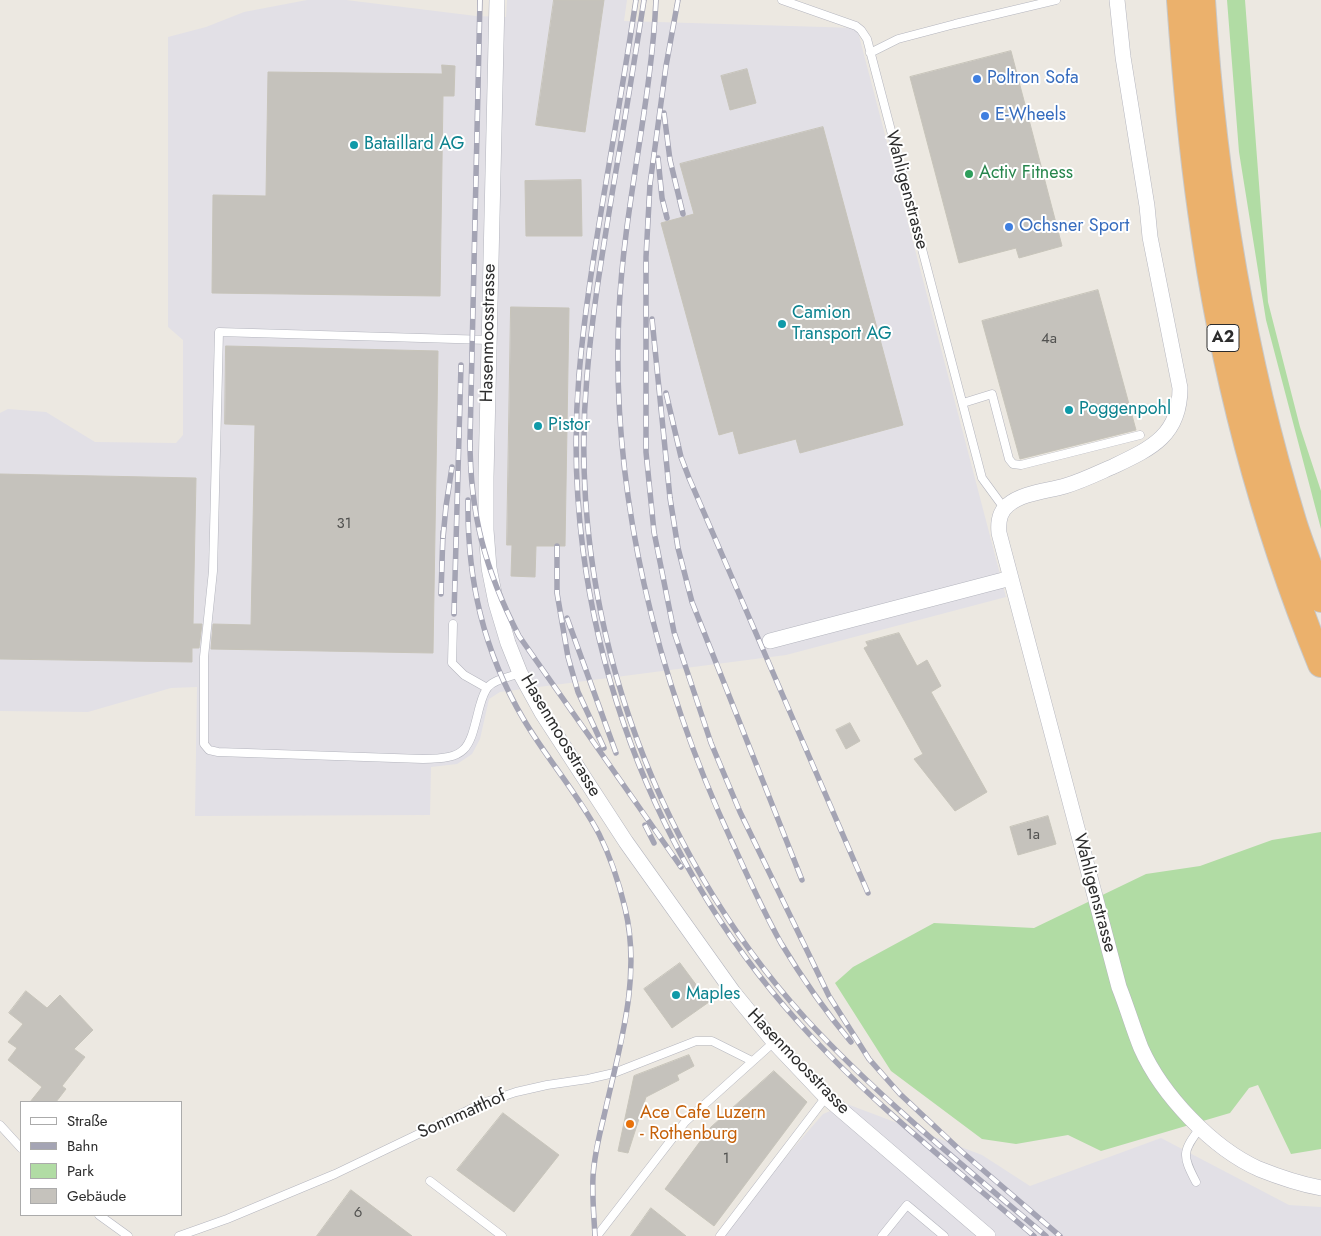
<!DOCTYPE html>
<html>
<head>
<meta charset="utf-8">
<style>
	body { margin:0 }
	#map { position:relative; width:1321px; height:1236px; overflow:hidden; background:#ece8e1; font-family:Jost,sans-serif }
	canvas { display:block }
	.legend { position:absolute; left:20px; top:1101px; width:162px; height:115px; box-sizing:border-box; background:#fff; border:1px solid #ababab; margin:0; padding:6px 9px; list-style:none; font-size:15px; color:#2c2c2c }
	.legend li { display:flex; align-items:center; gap:10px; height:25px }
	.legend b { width:25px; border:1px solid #ababab }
</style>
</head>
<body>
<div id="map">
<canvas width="1321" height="1236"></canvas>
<ul class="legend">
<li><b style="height:6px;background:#fff"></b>Straße</li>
<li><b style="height:6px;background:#a4a4b4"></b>Bahn</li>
<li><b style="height:14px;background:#b1dca4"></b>Park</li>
<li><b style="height:14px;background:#c5c2bc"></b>Gebäude</li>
</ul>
</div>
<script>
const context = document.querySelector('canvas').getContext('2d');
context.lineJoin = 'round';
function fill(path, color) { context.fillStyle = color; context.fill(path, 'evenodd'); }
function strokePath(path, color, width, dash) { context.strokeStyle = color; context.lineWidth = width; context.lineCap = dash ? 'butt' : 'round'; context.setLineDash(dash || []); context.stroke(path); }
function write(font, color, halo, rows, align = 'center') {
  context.font = font + ' Jost,sans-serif'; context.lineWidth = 4; context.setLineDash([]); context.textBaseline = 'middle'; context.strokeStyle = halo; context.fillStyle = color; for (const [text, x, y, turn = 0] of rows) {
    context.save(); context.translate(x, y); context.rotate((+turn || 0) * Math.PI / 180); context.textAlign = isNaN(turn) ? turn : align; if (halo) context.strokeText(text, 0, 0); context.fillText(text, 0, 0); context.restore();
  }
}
fill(new Path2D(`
	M 307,0 L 346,0 L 476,16 L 506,17 L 507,0 L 627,0 L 624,21 L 857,28 L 1006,597 L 786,655 L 500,692 L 489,699 L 480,739 L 472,754 L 457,764 L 431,767 L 430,815 L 195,816 L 197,687 L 171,688 L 88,712 L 0,711 L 0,413 L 8,409 L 46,412 L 95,442 L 176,443 L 183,435 L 183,340 L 168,327 L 168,37 L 206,27 L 244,12 Z
	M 847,1104 L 982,1155 L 1030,1186 L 1161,1138 L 1289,1205 L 1321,1207 L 1321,1236 L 717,1236 L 823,1114 Z`), '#e2e0e6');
fill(new Path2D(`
	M 1227,0 L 1245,0 L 1268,302 L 1300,427 L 1321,491 L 1321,529 L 1266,320 L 1239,152 Z
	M 1321,832 L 1321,1149 L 1291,1154 L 1258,1085 L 1249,1088 L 1230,1113 L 1101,1151 L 1068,1135 L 1016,1144 L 982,1139 L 891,1071 L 835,983 L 853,967 L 934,923 L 1034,928 L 1146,874 L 1200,866 L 1272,840 Z`), '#b1dca4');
const building = new Path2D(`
	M 554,0 L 604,0 L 585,132 L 536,125 Z
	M 1011,51 L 1062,246 L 1019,258 L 1016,248 L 959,263 L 910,77 Z
	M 442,65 L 455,66 L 454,96 L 443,96 L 440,296 L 212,293 L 213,195 L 266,196 L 268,72 L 442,74 Z
	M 747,69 L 756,103 L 730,110 L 721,76 Z
	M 823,127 L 903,425 L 800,453 L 796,439 L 739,454 L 733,431 L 719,435 L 661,223 L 694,214 L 680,164 Z
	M 581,180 L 582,236 L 526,236 L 525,181 Z
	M 1098,290 L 1136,430 L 1020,459 L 982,321 Z
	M 511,307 L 569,308 L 565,546 L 536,546 L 535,577 L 511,576 L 512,545 L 507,545 Z
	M 226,346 L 438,351 L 433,653 L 211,649 L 213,624 L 251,625 L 255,425 L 225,424 Z
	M 0,474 L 196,478 L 193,624 L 202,624 L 199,648 L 192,648 L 192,662 L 0,659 Z
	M 899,633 L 917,666 L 927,660 L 941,686 L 931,692 L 987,792 L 955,811 L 914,759 L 923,754 L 864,648 L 868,646 L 866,642 Z
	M 850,723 L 860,741 L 846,749 L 836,730 Z
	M 1048,816 L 1056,844 L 1018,855 L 1010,827 Z
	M 680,963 L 709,1002 L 672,1028 L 644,989 Z
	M 26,991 L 47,1008 L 60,995 L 93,1030 L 74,1049 L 85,1057 L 62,1086 L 66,1089 L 56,1102 L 30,1102 L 42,1087 L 8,1060 L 17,1048 L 8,1042 L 23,1024 L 9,1013 Z
	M 689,1055 L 694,1066 L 677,1075 L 679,1080 L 646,1097 L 628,1153 L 618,1151 L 634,1076 Z
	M 774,1071 L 807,1102 L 714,1226 L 665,1189 L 710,1128 Z
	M 503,1113 L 559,1155 L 514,1212 L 457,1170 Z
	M 351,1190 L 412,1236 L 317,1236 Z
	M 651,1208 L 686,1236 L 631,1236 Z`);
fill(building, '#c5c2bc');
strokePath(building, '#c7c4ba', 1);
const lane = new Path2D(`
	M 782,0 L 856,26 L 861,30 L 867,39 L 982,478 L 1004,508
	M 870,53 L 898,39 L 955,24 L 1056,0
	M 489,340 L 219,332 L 213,571 L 204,657 L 204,744 L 209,750 L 218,752 L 423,759 C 468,759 469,749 479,709 C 481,702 483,693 488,687 C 495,679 510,677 520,673
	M 963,403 L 992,394 L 1009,459 L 1013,464 L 1021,465 L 1140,435
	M 453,624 L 452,663 L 464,675 L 487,688
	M 0,1125 L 21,1148
	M 430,1181 L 502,1236
	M 1196,1182 C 1182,1155 1182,1152 1200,1128
	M 99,1215 L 128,1236
	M 179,1236 L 227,1219 L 335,1174 L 483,1103 L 516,1092 L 547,1085 L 588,1079 L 614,1073 L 696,1041 L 712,1041 L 752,1061
	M 597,1236 L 685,1122 L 774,1042
	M 720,1236 L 826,1097
	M 882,1236 L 907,1205 L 944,1236`);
const street = new Path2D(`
	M 497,0 L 486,477 L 486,530 L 489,568 L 496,603 L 508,643 L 520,673 L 542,713 L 626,842 L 733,992 L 774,1042 L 826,1097 L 988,1236
	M 1117,0 L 1123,57 L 1147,206 L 1150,237 L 1180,388 C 1180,435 1152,448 1114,466 C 1098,473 1082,481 1065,486 C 1047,491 1022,493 1008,505 C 999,512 998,523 999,533 L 1119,987 C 1127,1007 1133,1028 1141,1048 C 1162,1095 1212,1148 1259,1169 C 1279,1177 1300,1184 1321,1188
	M 770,641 L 1011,578`);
const highway = new Path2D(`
	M 1180,0 C 1185,71 1191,141 1201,211 C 1222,365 1262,520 1321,664
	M 1202,0 C 1213,176 1241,351 1293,521 C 1301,547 1312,573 1321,599`);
strokePath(lane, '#b4b5be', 9);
strokePath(street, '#b4b5be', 16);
strokePath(highway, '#c8c8c8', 28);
strokePath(lane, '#fff', 8);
strokePath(street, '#fff', 15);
strokePath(highway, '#ebb16c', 26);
const rail = new Path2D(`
	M 480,0 L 470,440 C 470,514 485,570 519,636 L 681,867
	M 636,0 C 626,65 615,130 604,194 C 594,254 584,315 579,375 C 559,608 643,851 800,1024 C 870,1102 954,1167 1034,1236
	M 644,0 C 634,63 624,125 613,188 C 603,250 592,313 587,376 C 566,607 650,848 806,1019 C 879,1098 964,1166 1046,1236
	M 656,0 C 651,105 624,206 619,311 C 610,492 657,681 733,844 C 748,877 763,911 781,943 C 802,978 825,1011 851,1042
	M 678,0 L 666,66 L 650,184 L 646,257 L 646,452 L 654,532 L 674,632 L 711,743 L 740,812 L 829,996 L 869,1059 L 900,1094 L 962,1152 L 1060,1236
	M 664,113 L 670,160 L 683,214
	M 658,158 L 662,198 L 667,218
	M 652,319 L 670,498 L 678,548 L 692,602 L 802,880
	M 666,393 L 681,457 L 689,478 L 868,893
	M 468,500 C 467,579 483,651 524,720 C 547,759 578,794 599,834 C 611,858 619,883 625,908 C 642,978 619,1048 604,1116 C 599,1136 594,1157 593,1177 C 592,1197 594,1217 595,1236
	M 443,538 L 446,506 L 452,467
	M 557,546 L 557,593 L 568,657 L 578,692 L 604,748
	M 441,594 L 443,532
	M 454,614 L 461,365
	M 567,618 L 616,753
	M 645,825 L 654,843`);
strokePath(rail, '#a4a4b4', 5.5);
strokePath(rail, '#fff', 4, [11]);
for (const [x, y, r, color] of [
	[977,79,5,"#3f7fe0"],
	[985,116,5,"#3f7fe0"],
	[354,145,5,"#0f9aa8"],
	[969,174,5,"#2e9e5b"],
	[1009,227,5,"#3f7fe0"],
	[782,324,5,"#0f9aa8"],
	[1069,410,5,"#0f9aa8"],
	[538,426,5,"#0f9aa8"],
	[676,995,5,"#0f9aa8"],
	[630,1124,5,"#e8710a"]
]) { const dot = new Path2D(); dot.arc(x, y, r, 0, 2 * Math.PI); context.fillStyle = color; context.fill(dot); strokePath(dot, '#fff', 2); }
write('15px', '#525250', null, [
	["4a",1049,339],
	["31",344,524],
	["1a",1033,835],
	["1",726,1159],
	["6",358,1213]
]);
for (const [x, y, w] of [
	[1223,338,32]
]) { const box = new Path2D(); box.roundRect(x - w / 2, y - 13.5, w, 27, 4); context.fillStyle = '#fff'; context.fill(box); strokePath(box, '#2c2c2c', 1); }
write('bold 16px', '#2c2c2c', null, [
	["A2",1223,338]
]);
write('18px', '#366cbe', '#fff', [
	["Poltron Sofa",987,79],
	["E-Wheels",995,116],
	["Ochsner Sport",1019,227]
], 'left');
write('18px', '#0d838f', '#fff', [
	["Bataillard AG",364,145],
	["Camion",792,314],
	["Transport AG",792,335],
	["Poggenpohl",1079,410],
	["Pistor",548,426],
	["Maples",686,995]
], 'left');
write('18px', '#27864d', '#fff', [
	["Activ Fitness",979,174]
], 'left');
write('18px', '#2c2c2c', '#fff', [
	["Wahligenstrasse",906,190,75],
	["Hasenmoosstrasse",489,333,-89],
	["Hasenmoosstrasse",560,736,59],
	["Wahligenstrasse",1094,893,75],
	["Hasenmoosstrasse",798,1062,46],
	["Sonnmatthof",462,1115,-24]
]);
write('18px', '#c56008', '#fff', [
	["Ace Cafe Luzern",640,1114],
	["- Rothenburg",640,1135]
], 'left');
</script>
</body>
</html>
